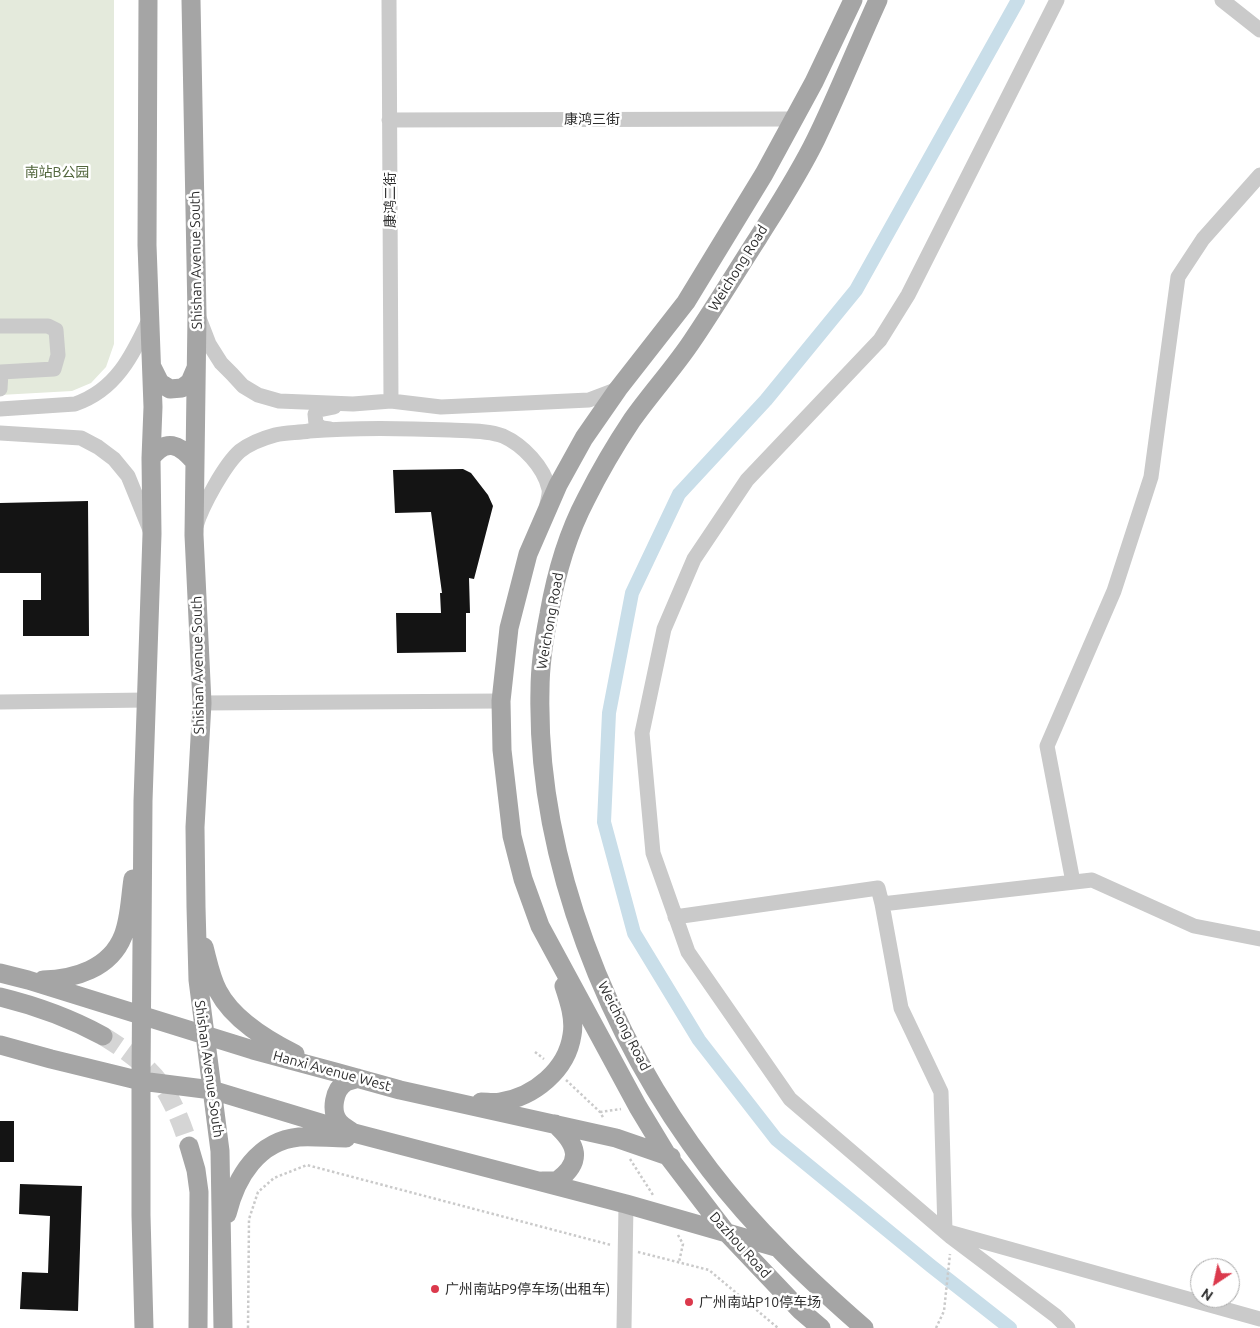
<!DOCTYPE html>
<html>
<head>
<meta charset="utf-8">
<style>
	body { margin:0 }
	#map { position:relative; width:1260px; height:1328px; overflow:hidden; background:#fff; font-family:Ubuntu,sans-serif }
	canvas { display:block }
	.north { position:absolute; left:1190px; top:1258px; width:50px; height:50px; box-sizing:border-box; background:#fff; border:1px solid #ababab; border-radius:50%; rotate:214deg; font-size:14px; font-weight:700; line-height:20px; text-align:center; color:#2d2d2d }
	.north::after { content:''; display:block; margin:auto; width:18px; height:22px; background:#db394c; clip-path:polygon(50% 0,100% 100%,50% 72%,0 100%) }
</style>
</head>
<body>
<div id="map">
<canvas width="1260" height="1328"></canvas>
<div class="north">N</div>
</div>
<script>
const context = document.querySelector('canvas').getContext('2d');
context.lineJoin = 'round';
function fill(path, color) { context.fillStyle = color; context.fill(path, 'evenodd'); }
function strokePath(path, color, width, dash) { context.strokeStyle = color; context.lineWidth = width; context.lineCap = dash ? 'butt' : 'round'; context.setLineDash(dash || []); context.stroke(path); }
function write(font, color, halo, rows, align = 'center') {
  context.font = font + ' Ubuntu,"Noto Sans SC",sans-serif'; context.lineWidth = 5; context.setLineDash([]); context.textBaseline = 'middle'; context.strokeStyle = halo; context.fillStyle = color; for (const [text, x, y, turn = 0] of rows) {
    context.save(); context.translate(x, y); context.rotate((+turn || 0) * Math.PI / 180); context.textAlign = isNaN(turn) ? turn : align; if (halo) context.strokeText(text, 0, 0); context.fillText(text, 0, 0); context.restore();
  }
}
fill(new Path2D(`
	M 0,0 L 114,0 L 114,344 L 106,367 L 91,383 L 72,391 L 0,395 Z`), '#e4eadc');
strokePath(new Path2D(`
	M 1010,1328 L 931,1266 L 776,1139 L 699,1040 L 634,933 L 604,822 L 609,713 L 632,593 L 679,494 L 766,400 L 856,290 L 1018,0`), '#c9dee9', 14);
fill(new Path2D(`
	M 463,469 L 471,473 L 488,495 L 493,506 L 474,579 L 469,578 L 470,613 L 466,613 L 466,652 L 397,653 L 396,613 L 441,613 L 440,593 L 442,593 L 431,512 L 395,513 L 393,470 Z
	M 88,501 L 89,636 L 23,636 L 23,600 L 41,600 L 41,573 L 0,573 L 0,503 Z
	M 0,1121 L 14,1121 L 14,1162 L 0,1162 Z
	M 20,1184 L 82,1186 L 78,1311 L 20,1309 L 22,1272 L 48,1273 L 50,1216 L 19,1214 Z`), '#141414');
strokePath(new Path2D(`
	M 103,1036 C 129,1052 156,1071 170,1099 C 178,1114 184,1130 189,1146`), '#d5d5d5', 19, [19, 9]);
strokePath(new Path2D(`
	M 535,1052 L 544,1059
	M 566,1080 L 600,1112 L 604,1119
	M 600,1112 L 621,1109
	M 630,1159 L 653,1195
	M 678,1235 L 683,1244 L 679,1262
	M 638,1252 L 709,1270 L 778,1328
	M 248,1328 L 249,1219 L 258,1192 L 274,1178 L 307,1165 L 611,1245
	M 936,1328 L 944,1311 L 950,1254`), '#cacaca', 2.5, [2.5, 2.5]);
strokePath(new Path2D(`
	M 389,0 L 391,401
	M 1057,0 L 908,295 L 880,340 L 747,480 L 694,559 L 664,629 L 642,733 L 653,853 L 688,952 L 790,1099 L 951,1237 L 1056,1316 L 1068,1328
	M 1222,0 L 1260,30
	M 389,120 L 794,119
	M 199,318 L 209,344 L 221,363 L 232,374 L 243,386 L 258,395 L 279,401 L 353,404 L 391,401 L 441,407 L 589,400 L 618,389
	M 0,326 L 48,326 L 56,330 L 58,355 L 54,369 L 1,372 L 0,389
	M 0,409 L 75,404 C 116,390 132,356 149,320
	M 330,429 L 322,428 L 316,424 L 315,414 L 319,410 L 334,407
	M 0,433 L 81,438 L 98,447 L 114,459 L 128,476 L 150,530
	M 196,526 C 202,506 225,464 240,451 C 249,444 264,438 275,435 C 286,432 298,433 309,431 C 356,427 403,428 450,430 C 467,431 487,430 503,436 C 523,445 544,467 549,489 C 550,494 548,499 547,504
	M 0,702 L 146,700
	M 202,703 L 501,701
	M 1073,882 L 1047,746 L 1114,591 L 1151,477 L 1178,277 L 1203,239 L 1260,175
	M 882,904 L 901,1008 L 941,1092 L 945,1231 L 1260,1319
	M 675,917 L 878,888 L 882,904 L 1092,880 L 1194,926 L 1260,939
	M 624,1328 L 626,1204`), '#cacaca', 15);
strokePath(new Path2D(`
	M 191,0 L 197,315 L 194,535 L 202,703 L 195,827 L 196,907 L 198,980 L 220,1151 L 223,1328
	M 152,367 L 160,383 L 170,389 L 182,388 L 190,382 L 196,368
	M 151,458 C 166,438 179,444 194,461
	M 204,947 C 208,962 211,978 218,991 C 233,1020 267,1040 295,1054
	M 0,973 L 28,980 L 253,1050 L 335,1072 L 400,1090 L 616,1138 L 671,1157
	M 43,980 C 74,979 110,969 123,936 C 130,919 130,898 133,879
	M 0,997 C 37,1006 70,1018 103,1036
	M 0,1045 L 51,1059 L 141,1081 L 212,1090 L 354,1133 L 626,1204 L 776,1247
	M 481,1102 C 487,1102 494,1103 500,1102 C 534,1097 567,1070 572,1035 C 575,1019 569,1001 564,986
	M 352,1132 C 348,1129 342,1126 339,1122 C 330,1111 334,1089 346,1082 C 350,1080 355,1080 358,1078
	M 189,1146 L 196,1170 L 199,1192 L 198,1328
	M 542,1181 L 557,1181 C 584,1161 577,1144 555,1124
	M 227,1214 C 236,1177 258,1141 299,1137 C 315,1136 330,1138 346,1138
	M 144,1328 L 141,1215 L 141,1081 L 143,801 L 152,534 L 151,458 L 153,407 L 147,245 L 148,0
	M 821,1328 L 800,1310 L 725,1231 L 667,1155 L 638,1107 L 540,926 L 523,879 L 512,836 L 502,750 L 501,701 L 509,628 L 528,554 L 558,485 L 584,438 L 618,389 L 686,302 L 764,174 L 814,82 L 853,0
	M 864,1328 C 808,1279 755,1229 710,1170 C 608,1037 536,859 540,690 C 540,665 544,639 549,614 C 556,574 567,535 586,499 C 599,473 616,444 632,420 C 651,393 674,368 692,341 C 715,307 736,272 758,238 C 778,206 799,174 816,139 C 838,94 857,46 878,0`), '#a5a5a5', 19);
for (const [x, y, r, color] of [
	[435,1289,5,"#db394c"],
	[689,1302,5,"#db394c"]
]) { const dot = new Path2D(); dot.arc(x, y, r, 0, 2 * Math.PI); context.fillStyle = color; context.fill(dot); strokePath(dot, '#fff', 2); }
write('14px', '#2d2d2d', '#fff', [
	["康鸿三街",592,119],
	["康鸿二街",390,200,-90],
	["Shishan Avenue South",196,260,-91],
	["Weichong Road",738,268,-58],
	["Weichong Road",550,621,-80],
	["Shishan Avenue South",198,665,-91],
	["Weichong Road",624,1026,63],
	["Shishan Avenue South",209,1069,82],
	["Hanxi Avenue West",332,1071,15],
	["Dazhou Road",740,1245,48]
]);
write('14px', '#52663d', '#fff', [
	["南站B公园",57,172]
]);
write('14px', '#2d2d2d', '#fff', [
	["广州南站P9停车场(出租车)",445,1289],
	["广州南站P10停车场",699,1302]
], 'left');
</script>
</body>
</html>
